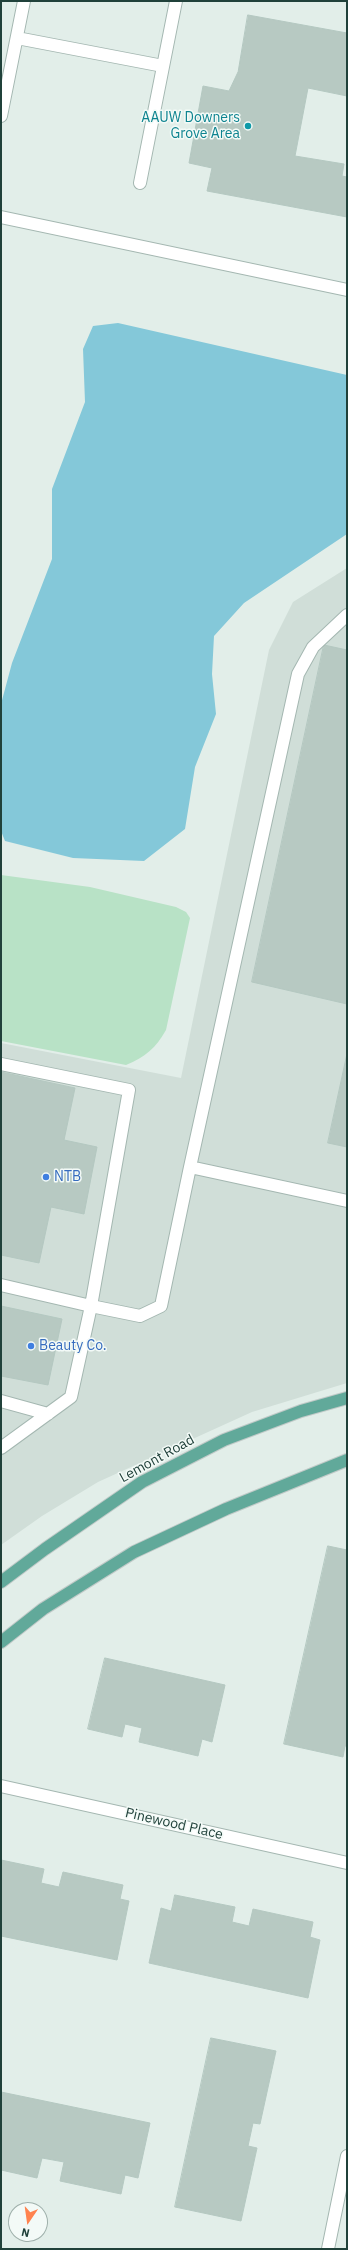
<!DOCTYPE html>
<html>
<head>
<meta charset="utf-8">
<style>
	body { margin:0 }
	#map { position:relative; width:348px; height:2250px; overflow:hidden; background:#e2eee9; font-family:"IBM Plex Sans",sans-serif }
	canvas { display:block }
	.frame { position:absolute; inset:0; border:2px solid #20413a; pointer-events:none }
	.north { position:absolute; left:8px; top:2202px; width:40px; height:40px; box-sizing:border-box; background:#f3faf7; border:1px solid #9fb0ab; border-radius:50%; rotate:193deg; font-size:11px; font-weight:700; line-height:16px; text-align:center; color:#20413a }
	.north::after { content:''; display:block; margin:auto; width:14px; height:18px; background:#ff834f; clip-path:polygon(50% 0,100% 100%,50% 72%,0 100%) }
</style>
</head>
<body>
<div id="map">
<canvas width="348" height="2250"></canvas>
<div class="frame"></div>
<div class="north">N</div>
</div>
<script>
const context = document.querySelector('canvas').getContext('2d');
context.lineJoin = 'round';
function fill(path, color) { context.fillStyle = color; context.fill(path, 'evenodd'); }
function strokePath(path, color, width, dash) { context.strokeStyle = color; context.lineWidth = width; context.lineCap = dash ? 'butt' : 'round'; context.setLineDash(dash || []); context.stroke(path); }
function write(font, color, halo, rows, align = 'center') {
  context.font = font + ' "IBM Plex Sans",sans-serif'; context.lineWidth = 3; context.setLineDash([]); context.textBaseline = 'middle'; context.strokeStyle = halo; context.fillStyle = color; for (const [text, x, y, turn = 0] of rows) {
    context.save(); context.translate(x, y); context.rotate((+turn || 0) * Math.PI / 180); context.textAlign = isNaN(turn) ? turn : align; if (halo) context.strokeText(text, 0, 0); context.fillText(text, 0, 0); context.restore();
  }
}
fill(new Path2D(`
	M 347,568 L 347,1383 L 252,1412 L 98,1482 L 42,1516 L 1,1545 L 1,1043 L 181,1078 L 269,650 L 293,602 Z`), '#d0ded8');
fill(new Path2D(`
	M 1,875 L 90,887 L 176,907 L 186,912 L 190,918 L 166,1030 C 156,1048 145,1057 126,1065 L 1,1041 Z`), '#b8e2c6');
fill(new Path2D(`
	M 118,323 L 347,375 L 347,534 L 244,603 L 214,636 L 212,674 L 216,714 L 195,767 L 185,829 L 144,861 L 73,858 L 5,841 L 1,831 L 1,704 L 12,663 L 52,559 L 52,489 L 85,402 L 83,349 L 93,326 Z`), '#84c8d9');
const building = new Path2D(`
	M 248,15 L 347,33 L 347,96 L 308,88 L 295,156 L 344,164 L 342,176 L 347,177 L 347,217 L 207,191 L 212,168 L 189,163 L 203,86 L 229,91 L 238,72 Z
	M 324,645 L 347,650 L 347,1004 L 252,982 Z
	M 347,1054 L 347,1147 L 328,1143 Z
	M 1,1072 L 75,1088 L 64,1140 L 97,1147 L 84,1214 L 51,1207 L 39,1263 L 1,1255 Z
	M 1,1306 L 62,1319 L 48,1385 L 1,1376 Z
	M 328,1546 L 347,1550 L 347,1746 L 345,1746 L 343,1757 L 284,1744 Z
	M 105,1658 L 225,1685 L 212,1742 L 202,1739 L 198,1756 L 139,1742 L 142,1728 L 125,1724 L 122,1737 L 88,1729 Z
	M 1,1860 L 44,1869 L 41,1883 L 59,1887 L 63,1872 L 123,1885 L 120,1899 L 129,1901 L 117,1960 L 1,1936 Z
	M 175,1895 L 235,1907 L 232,1922 L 249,1926 L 253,1909 L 313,1922 L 310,1937 L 320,1940 L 308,1998 L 149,1963 L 161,1908 L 171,1911 Z
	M 211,2038 L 276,2051 L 260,2124 L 253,2123 L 248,2146 L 257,2148 L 241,2221 L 175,2207 Z
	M 1,2092 L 150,2123 L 138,2178 L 125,2175 L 121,2194 L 60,2181 L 64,2162 L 42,2158 L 37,2178 L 1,2170 Z`);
fill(building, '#b7c9c2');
strokePath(building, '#b4c8c1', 1);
const minor = new Path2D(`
	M 17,38 L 163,66
	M 1,116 L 24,1
	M 140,183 L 176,1
	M 1,217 L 347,290
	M 347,615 L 313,647 L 298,674 L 190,1167 L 347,1201
	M 1,1064 L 129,1090 L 91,1306 L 140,1316 L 161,1306 L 190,1167
	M 1,1285 L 91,1306 L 71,1397 L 1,1448
	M 1,1401 L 48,1414
	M 1,1786 L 347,1863
	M 328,2249 L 347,2156`);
const major = new Path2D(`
	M 1,1582 L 45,1549 L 142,1482 L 224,1440 L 301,1411 L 347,1398
	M 1,1642 L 43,1609 L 134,1552 L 226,1509 L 347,1460`);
strokePath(minor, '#a4b7b1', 14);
strokePath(major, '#c1cac8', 14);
strokePath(minor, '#fff', 12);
strokePath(major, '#61a99a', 12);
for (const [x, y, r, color] of [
	[248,126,4,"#0f9aa8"],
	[46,1177,4,"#3f7fe0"],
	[31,1346,4,"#3f7fe0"]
]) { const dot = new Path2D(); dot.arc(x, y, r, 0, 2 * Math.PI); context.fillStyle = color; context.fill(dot); strokePath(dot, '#f3faf7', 1.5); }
write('14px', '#0d838f', '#f3faf7', [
	["AAUW Downers",240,118],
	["Grove Area",240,134]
], 'right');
write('14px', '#366cbe', '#f3faf7', [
	["NTB",54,1177],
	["Beauty Co.",39,1346]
], 'left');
write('14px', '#20413a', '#f3faf7', [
	["Lemont Road",157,1459,-29],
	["Pinewood Place",174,1824,13]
]);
</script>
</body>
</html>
